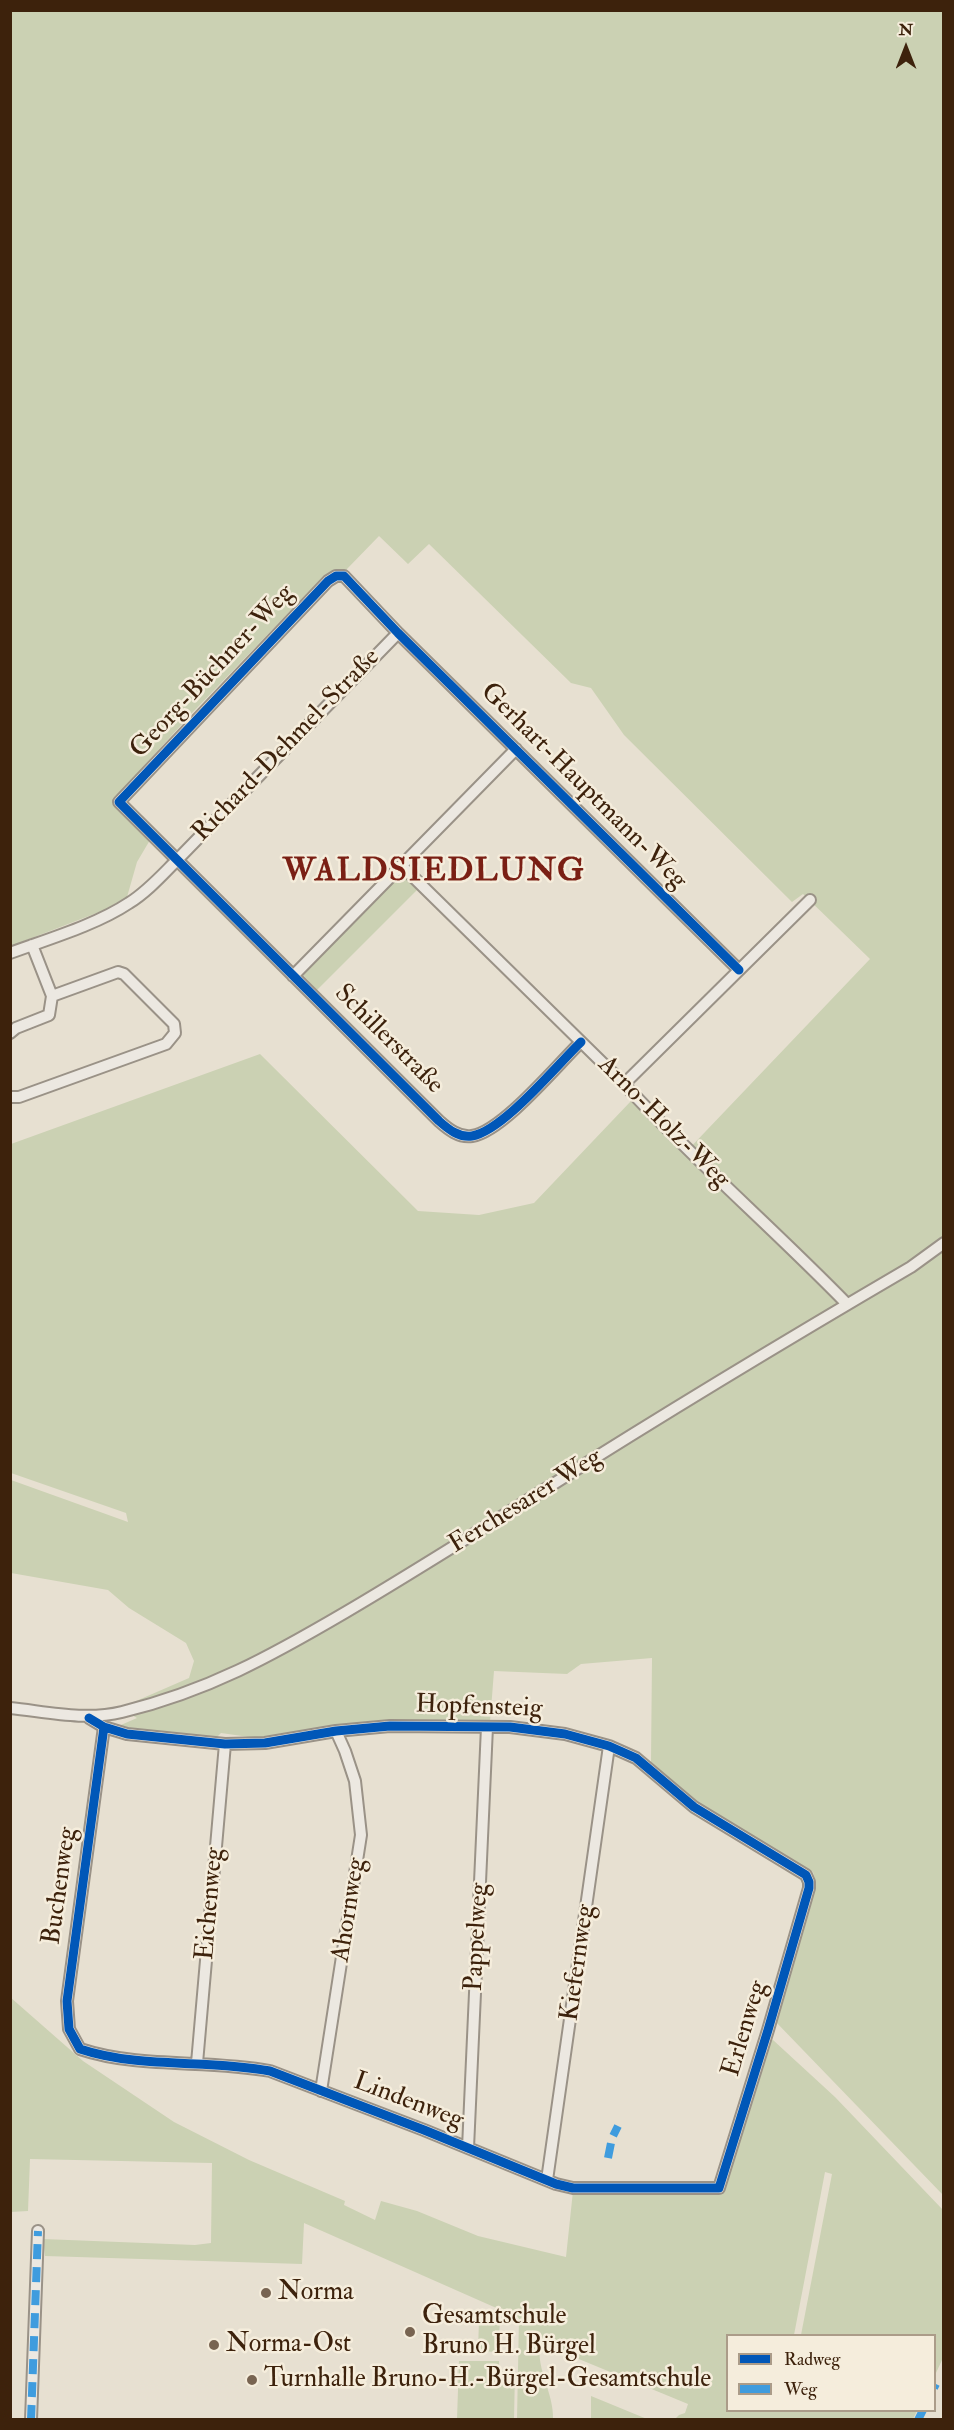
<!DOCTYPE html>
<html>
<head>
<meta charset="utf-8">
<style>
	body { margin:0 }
	#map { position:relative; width:954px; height:2430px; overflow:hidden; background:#e7e0d1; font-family:"IM FELL Double Pica",serif }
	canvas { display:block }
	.frame { position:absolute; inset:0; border:12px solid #3d220c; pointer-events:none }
	.legend { position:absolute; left:726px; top:2334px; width:210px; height:78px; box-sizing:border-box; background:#f5eddc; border:2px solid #ab9c89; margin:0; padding:8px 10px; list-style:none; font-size:18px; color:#3d220c }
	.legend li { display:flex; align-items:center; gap:12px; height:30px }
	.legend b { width:30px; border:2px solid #ab9c89 }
	.north { position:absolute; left:876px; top:18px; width:60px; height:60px; -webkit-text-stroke:4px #f5eddc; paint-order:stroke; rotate:0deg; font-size:16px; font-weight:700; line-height:24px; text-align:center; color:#3d220c }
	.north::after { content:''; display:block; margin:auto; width:21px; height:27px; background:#3d220c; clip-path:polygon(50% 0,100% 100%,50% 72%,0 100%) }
</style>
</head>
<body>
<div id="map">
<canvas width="954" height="2430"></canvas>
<div class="frame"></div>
<ul class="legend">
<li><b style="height:8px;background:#0057b8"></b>Radweg</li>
<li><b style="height:8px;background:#3f9cde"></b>Weg</li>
</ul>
<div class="north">N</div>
</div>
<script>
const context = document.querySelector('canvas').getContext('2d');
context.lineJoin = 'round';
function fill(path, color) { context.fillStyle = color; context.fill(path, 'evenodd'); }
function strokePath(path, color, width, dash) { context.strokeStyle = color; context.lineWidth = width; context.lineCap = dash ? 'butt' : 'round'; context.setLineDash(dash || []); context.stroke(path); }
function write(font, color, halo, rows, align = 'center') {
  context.font = font + ' "IM FELL Double Pica",serif'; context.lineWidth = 5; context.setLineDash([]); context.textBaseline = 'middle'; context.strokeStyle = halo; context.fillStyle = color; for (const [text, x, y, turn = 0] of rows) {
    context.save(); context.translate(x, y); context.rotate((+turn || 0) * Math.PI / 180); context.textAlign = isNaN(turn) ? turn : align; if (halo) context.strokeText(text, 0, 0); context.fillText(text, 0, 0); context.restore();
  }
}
fill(new Path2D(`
	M 10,11 L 943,11 L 943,2195 L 774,2020 L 816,1883 L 813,1872 L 699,1805 L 651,1762 L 652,1658 L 581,1664 L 567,1674 L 494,1671 L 490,1722 L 384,1721 L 263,1739 L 221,1733 L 215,1739 L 114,1728 L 137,1718 L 120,1708 L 189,1678 L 194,1661 L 186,1643 L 129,1608 L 108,1590 L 11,1573 L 11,1480 L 128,1522 L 126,1513 L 11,1473 L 11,1144 L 260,1054 L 418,1211 L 479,1215 L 534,1203 L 631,1101 L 685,1153 L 870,959 L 803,894 L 792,902 L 624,735 L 591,688 L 571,683 L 429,544 L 408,564 L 379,536 L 346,570 L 325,575 L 191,714 L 116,797 L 122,813 L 150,840 L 137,862 L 127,897 L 102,911 L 11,946 Z
	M 401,874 L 417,890 L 317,990 L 302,974 Z
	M 10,1997 L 83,2061 L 174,2122 L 249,2160 L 345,2201 L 344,2205 L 375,2220 L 381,2201 L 417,2211 L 478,2236 L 566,2257 L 573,2191 L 713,2192 L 767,2041 L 773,2040 L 835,2097 L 943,2210 L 943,2358 L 935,2375 L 934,2336 L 801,2335 L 832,2174 L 825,2172 L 794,2335 L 728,2336 L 728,2410 L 917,2411 L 913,2419 L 675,2419 L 679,2415 L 685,2413 L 688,2404 L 552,2348 L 552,2344 L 540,2344 C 536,2370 554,2393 553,2419 L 517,2419 L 519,2318 L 304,2223 L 302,2264 L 45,2256 L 43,2239 L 195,2245 L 211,2243 L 212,2163 L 30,2159 L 28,2211 L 11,2212 Z
	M 479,2320 L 500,2321 L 498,2352 L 478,2351 Z
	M 459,2361 L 499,2361 L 499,2371 L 515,2372 L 514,2419 L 457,2419 Z
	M 591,2396 L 647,2419 L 591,2419 Z`), '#cbd1b3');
const minor = new Path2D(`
	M 402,866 L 624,1084 C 695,1161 774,1229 847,1304
	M 10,953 C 48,939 96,925 129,903 C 147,892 162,875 177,860 L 398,633
	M 293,976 L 516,749
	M 10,1033 L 16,1028 L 49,1015 L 52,996 L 32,945
	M 581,1042 C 557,1065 503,1131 472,1136 C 459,1138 448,1129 439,1121 L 119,802 L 328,581 L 336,576 L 344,576 L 398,633 L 739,970
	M 624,1084 L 810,900
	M 10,1097 L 19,1097 L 166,1044 L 175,1033 L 174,1024 L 124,974 L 118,972 L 52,996
	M 10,1708 C 48,1712 85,1721 122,1712 C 208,1691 271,1656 346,1612 C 414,1572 480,1530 547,1488 C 667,1412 788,1339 911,1267 L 944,1243
	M 89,1718 L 104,1727 L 127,1734 L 225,1744 L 265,1743 L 336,1731 L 390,1726 L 510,1727 L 565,1734 L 609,1746 L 636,1758 L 694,1807 L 806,1875 L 809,1882 L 809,1888 L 768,2030 L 719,2188 L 573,2188 L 556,2184 L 424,2130 L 270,2071 C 208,2059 140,2069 80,2049 L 69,2029 L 67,2001 L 104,1727
	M 197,2063 L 225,1744
	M 321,2091 L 361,1835 L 355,1781 L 345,1751 L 336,1731
	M 468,2148 L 487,1727
	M 547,2180 L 609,1746
	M 31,2420 L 38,2231`);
strokePath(minor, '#9a9287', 14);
strokePath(minor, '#ece8e1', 10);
strokePath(new Path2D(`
	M 608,2158 L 612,2138 L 618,2126
	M 934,2388 L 936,2384
	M 31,2420 L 38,2231
	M 918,2420 L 923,2410`), '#3f9cde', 8, [15, 8]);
strokePath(new Path2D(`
	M 581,1042 C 557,1065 503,1131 472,1136 C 459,1138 448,1129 439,1121 L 119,802 L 328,581 L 336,576 L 344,576 L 398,633 L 739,970
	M 89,1718 L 104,1727 L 127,1734 L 225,1744 L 265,1743 L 336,1731 L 390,1726 L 510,1727 L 565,1734 L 609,1746 L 636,1758 L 694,1807 L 806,1875 L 809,1882 L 809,1888 L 768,2030 L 719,2188 L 573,2188 L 556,2184 L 424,2130 L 270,2071 C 208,2059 140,2069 80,2049 L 69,2029 L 67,2001 L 104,1727`), '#0057b8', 9);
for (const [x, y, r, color] of [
	[266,2293,6,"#786451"],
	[410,2332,6,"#786451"],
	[214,2345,6,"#786451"],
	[252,2380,6,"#786451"]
]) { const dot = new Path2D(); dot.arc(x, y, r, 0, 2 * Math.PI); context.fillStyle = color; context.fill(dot); strokePath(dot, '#f5eddc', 2); }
write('26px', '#3d220c', '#f5eddc', [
	["Georg-Büchner-Weg",213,672,-47],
	["Richard-Dehmel-Straße",287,746,-46],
	["Gerhart-Hauptmann-Weg",583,787,45],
	["Schillerstraße",388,1040,45],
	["Arno-Holz-Weg",663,1123,45],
	["Ferchesarer Weg",526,1502,-32],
	["Hopfensteig",479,1708,2],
	["Buchenweg",61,1886,-82],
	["Eichenweg",211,1904,-85],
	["Ahornweg",350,1910,-81],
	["Pappelweg",478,1937,-87],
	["Kiefernweg",579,1963,-82],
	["Erlenweg",746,2029,-73],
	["Lindenweg",408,2102,21]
]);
write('26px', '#3d220c', '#f5eddc', [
	["Norma",278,2293],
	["Gesamtschule",422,2317],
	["Bruno H. Bürgel",422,2347],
	["Norma-Ost",226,2345],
	["Turnhalle Bruno-H.-Bürgel-Gesamtschule",264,2380]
], 'left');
context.letterSpacing = '1.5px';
write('bold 32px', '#7a1f14', '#f5eddc', [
	["WALDSIEDLUNG",434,873]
]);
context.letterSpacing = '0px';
</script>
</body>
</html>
